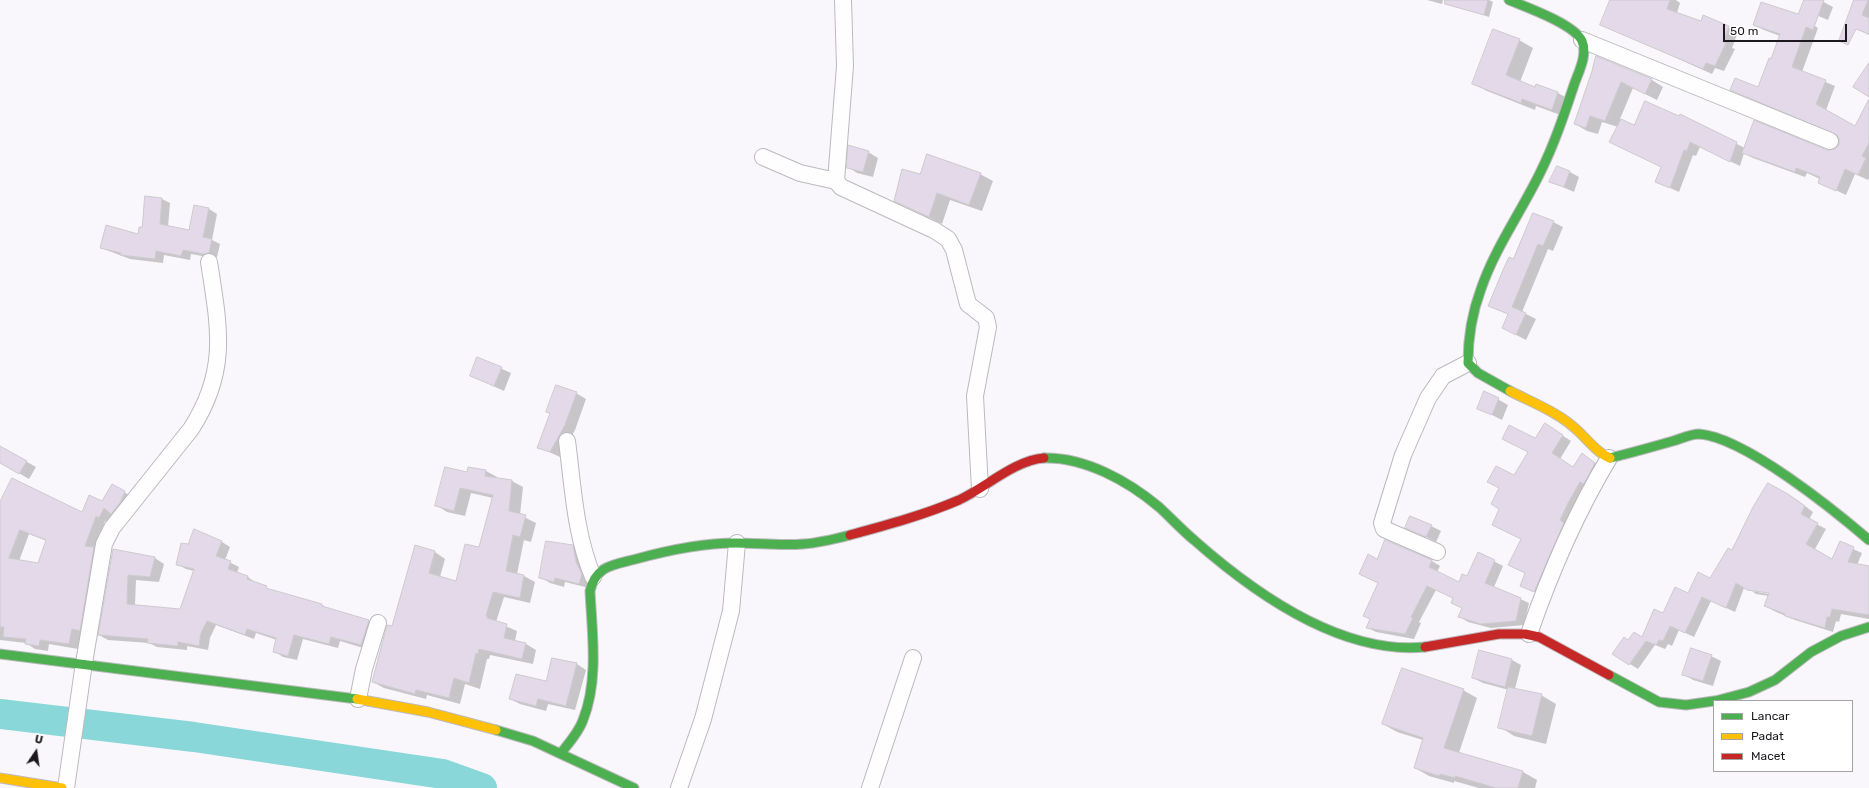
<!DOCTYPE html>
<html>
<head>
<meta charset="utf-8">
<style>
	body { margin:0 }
	#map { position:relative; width:1869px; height:788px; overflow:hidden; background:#faf7fc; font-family:Rubik,sans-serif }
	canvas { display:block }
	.legend { position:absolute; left:1713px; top:700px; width:140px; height:72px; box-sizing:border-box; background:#fff; border:1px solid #a4a3a5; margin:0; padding:5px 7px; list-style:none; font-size:12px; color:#1c181e }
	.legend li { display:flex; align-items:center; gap:8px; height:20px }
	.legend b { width:20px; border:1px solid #a4a3a5 }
	.north { position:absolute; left:16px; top:732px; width:40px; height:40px; -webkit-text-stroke:3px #fff; paint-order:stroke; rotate:13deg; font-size:11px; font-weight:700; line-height:16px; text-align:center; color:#1c181e }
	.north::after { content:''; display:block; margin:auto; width:14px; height:18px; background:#1c181e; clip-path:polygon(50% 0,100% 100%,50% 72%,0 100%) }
	.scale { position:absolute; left:1723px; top:24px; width:124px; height:18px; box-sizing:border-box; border:2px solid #1c181e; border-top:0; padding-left:5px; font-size:12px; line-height:14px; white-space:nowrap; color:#1c181e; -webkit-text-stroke:3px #fff; paint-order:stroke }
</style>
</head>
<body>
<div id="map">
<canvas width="1869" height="788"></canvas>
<ul class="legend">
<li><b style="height:5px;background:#4caf50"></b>Lancar</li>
<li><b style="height:5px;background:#ffc107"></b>Padat</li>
<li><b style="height:5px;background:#c62828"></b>Macet</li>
</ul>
<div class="north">U</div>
<div class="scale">50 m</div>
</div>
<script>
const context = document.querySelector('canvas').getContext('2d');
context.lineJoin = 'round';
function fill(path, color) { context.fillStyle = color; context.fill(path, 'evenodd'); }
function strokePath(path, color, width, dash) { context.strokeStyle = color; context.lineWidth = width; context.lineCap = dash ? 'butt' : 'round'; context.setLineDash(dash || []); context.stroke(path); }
fill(new Path2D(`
	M 1427,0 L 1443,0 L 1442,4 Z
	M 1471,0 L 1489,0 L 1493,2 L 1489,17 L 1469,10 Z
	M 1611,0 L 1676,0 L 1680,3 L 1677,13 L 1701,22 L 1704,17 L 1738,32 L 1732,48 L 1735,49 L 1724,71 L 1715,68 L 1712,74 L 1601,24 Z
	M 1805,0 L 1820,0 L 1833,7 L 1828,20 L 1811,13 Z
	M 1854,0 L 1869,0 L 1869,35 L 1846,24 Z
	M 1809,22 L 1818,28 L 1802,72 L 1835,86 L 1826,110 L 1855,127 L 1869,101 L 1869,178 L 1868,180 L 1855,174 L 1846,195 L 1819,182 L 1820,179 L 1807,173 L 1805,177 L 1753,158 L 1744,153 L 1740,166 L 1700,147 L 1696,156 L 1693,155 L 1679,192 L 1657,182 L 1662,167 L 1618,127 L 1602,122 L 1598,134 L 1587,131 L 1575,124 L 1593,71 L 1652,80 L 1663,87 L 1657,100 L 1633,88 L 1620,119 L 1634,126 L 1680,117 L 1680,116 L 1745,148 L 1827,151 L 1836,150 L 1840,145 L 1839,136 L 1731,90 L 1759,88 L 1772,61 L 1780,36 L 1764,30 L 1754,25 Z
	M 1519,40 L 1533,48 L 1520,82 L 1536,88 L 1537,85 L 1558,93 L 1572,101 L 1566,117 L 1536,106 L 1535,110 L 1487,91 L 1473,83 Z
	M 868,152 L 878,158 L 873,177 L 857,173 L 848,167 Z
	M 1570,172 L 1579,177 L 1574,192 L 1551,182 Z
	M 980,174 L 993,181 L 982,211 L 950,200 L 942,224 L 895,201 L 921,175 Z
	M 162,199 L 170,203 L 168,227 L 190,231 L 195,206 L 209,209 L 217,214 L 212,240 L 220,244 L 217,257 L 213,258 L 191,254 L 190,260 L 164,255 L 163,263 L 130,259 L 101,248 L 139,235 Z
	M 1553,222 L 1563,227 L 1553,251 L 1548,249 L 1522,312 L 1536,319 L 1526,340 L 1503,328 L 1509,315 L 1490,305 L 1513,260 Z
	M 478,358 L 511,373 L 504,391 L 471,376 Z
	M 1485,392 L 1508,405 L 1502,420 L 1478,408 Z
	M 576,393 L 586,399 L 575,430 L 560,457 L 538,447 L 551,414 L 547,411 Z
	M 1554,430 L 1571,441 L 1560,459 L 1573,467 L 1582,454 L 1604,469 L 1543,596 L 1521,585 L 1526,574 L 1522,539 L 1493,525 L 1515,477 L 1536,440 Z
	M 4,449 L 36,467 L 29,479 L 0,462 L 0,456 Z
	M 486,471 L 497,477 L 496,479 L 512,481 L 523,487 L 520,515 L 536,523 L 531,542 L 524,540 L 517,574 L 524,576 L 535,582 L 530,603 L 504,597 L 496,622 L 517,631 L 515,641 L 526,644 L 536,650 L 533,664 L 490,655 L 489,659 L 487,659 L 480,689 L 465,684 L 460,704 L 427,695 L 426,699 L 384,688 L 373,682 L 392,627 L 435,552 L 445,559 L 440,577 L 457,582 L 479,548 L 493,498 L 471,493 L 465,516 L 447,512 L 436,505 L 468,474 Z
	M 1768,484 L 1797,500 L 1813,512 L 1809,520 L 1826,529 L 1815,549 L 1833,560 L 1840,543 L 1862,553 L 1857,565 L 1869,567 L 1869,619 L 1841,614 L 1839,622 L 1836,621 L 1833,632 L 1795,620 L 1774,611 L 1766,606 L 1769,596 L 1756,594 L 1752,591 L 1774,595 L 1774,593 L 1744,588 L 1735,612 L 1711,601 L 1694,637 L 1679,630 L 1672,646 L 1668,644 L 1665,649 L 1655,645 L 1638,669 L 1614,654 L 1629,641 L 1642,638 L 1663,615 L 1711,579 L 1732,551 Z
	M 112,485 L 134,498 L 121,518 L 113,513 L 109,522 L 105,521 L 95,549 L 103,553 L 89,635 L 81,633 L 78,649 L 49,644 L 48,651 L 35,649 L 26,643 L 0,640 L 0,504 L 82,513 L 102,502 ZM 29,534 L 47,541 L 38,564 L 19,561 Z
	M 1431,526 L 1441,531 L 1436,542 L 1407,527 Z
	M 1386,541 L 1432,561 L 1440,566 L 1437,572 L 1460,583 L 1467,577 L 1478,553 L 1503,566 L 1494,587 L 1529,603 L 1524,625 L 1491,628 L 1468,622 L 1460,617 L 1463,608 L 1454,598 L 1436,590 L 1419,622 L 1421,623 L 1414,639 L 1376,632 L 1368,628 L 1371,620 L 1379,583 L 1377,560 Z
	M 222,542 L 230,547 L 225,560 L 239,567 L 237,573 L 248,577 L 256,583 L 275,592 L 322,605 L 331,610 L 369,621 L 378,626 L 370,650 L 340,641 L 338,648 L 303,639 L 297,660 L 283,657 L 274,651 L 277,640 L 256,633 L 254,639 L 216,625 L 210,638 L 208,650 L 187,646 L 187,650 L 157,647 L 149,643 L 108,640 L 99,635 L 135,553 L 155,558 L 164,564 L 159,582 L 136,580 L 135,605 L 180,610 L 194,571 L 186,569 L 177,564 L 189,546 Z
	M 572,546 L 582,551 L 589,588 L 565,582 L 564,587 L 550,583 L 540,577 Z
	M 1711,656 L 1721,661 L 1713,686 L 1693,680 L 1684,674 Z
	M 552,659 L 577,664 L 586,670 L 575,710 L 548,704 L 546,711 L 520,704 L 510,699 L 547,682 Z
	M 1512,660 L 1521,665 L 1515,689 L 1541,695 L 1556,704 L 1546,744 L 1514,736 L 1500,727 L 1509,690 L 1483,683 L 1473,678 Z
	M 1463,690 L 1477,698 L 1459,753 L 1523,772 L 1537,780 L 1535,788 L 1479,788 L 1454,781 L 1454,783 L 1429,776 L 1415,768 L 1423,740 L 1397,732 L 1383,724 Z`), '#0003');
strokePath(new Path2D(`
	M 0,714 L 194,737 L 443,774 L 482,788`), '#89d7d8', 30);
const building = new Path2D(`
	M 1445,0 L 1488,0 L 1484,15 L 1445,4 Z
	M 1610,0 L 1670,0 L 1667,9 L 1701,21 L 1703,15 L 1729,26 L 1723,42 L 1726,43 L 1715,66 L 1706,63 L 1703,69 L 1600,25 Z
	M 1804,0 L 1824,0 L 1813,30 L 1806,27 L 1792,67 L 1826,80 L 1816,104 L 1855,126 L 1869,99 L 1869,143 L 1862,156 L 1866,158 L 1858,175 L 1845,169 L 1836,191 L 1818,183 L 1820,177 L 1796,168 L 1795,172 L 1742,153 L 1754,120 L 1827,150 L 1835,149 L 1839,145 L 1839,139 L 1837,135 L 1730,90 L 1735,78 L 1758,87 L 1769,58 L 1771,59 L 1780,34 L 1753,25 L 1761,2 L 1798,14 Z
	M 1854,0 L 1868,0 L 1862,15 L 1869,18 L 1869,34 L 1856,29 L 1848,45 L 1839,41 Z
	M 1493,29 L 1520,39 L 1506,75 L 1535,87 L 1536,84 L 1558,92 L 1552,110 L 1522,99 L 1521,103 L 1472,84 Z
	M 1596,56 L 1652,79 L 1645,94 L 1621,82 L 1605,121 L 1590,116 L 1586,128 L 1574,124 L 1592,71 Z
	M 1869,63 L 1869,97 L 1853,87 Z
	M 1645,101 L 1679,116 L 1680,114 L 1737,142 L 1730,162 L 1690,142 L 1687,151 L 1684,150 L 1670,188 L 1655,182 L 1661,167 L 1609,142 L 1621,119 L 1634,125 Z
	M 848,145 L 869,151 L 863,172 L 847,168 Z
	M 927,154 L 981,173 L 969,205 L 937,193 L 929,217 L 894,201 L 902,169 L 920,174 Z
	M 1557,166 L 1570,171 L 1564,187 L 1549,182 Z
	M 145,196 L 162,198 L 160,224 L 189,230 L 194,205 L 209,208 L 203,237 L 212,239 L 209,253 L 204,254 L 183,250 L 181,256 L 156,251 L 155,259 L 120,255 L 121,253 L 100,248 L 106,225 L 138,234 L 139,227 L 142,227 Z
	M 1533,213 L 1554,221 L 1543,246 L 1538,244 L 1512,307 L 1526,313 L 1516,335 L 1502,328 L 1508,314 L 1488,306 L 1503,270 L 1509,257 L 1513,259 Z
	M 477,357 L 502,367 L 494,386 L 470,376 Z
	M 556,385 L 577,392 L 565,425 L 550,452 L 537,448 L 550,413 L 546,412 Z
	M 1484,391 L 1499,398 L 1492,415 L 1477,409 Z
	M 1545,423 L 1563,435 L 1552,453 L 1573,467 L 1582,453 L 1595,463 L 1584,484 L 1580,482 L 1569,501 L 1560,520 L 1564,523 L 1534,592 L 1520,586 L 1525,573 L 1508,565 L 1521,539 L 1492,525 L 1499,509 L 1491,504 L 1499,488 L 1487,482 L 1496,466 L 1514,475 L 1528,452 L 1502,439 L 1509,425 L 1535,438 Z
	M 0,446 L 27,461 L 19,474 L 0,463 Z
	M 445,467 L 467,472 L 468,467 L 486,470 L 485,476 L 512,480 L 509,511 L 526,515 L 520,537 L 513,535 L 506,571 L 524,575 L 520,598 L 493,592 L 486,616 L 488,616 L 487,618 L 507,624 L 504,638 L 526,643 L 522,659 L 479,649 L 478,654 L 476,653 L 469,683 L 454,678 L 449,698 L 416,690 L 415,694 L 372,682 L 387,625 L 392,626 L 415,545 L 435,551 L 429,573 L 456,581 L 465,544 L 479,547 L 493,495 L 460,488 L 454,511 L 435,506 Z
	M 12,478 L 82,512 L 89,495 L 102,501 L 112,484 L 125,491 L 120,503 L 111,514 L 104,508 L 99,518 L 96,516 L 85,546 L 94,547 L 80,631 L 72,629 L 69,644 L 40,640 L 39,646 L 25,644 L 26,639 L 3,637 L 4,627 L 0,627 L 0,502 ZM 20,530 L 46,540 L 38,563 L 9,558 Z
	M 1768,483 L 1788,494 L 1805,506 L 1801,514 L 1818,523 L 1806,544 L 1832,559 L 1840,541 L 1854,547 L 1848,562 L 1869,566 L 1869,615 L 1832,609 L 1830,617 L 1827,617 L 1825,628 L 1785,616 L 1785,614 L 1764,606 L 1769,593 L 1747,590 L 1736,583 L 1726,608 L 1702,597 L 1685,633 L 1670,626 L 1663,641 L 1659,640 L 1656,645 L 1646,641 L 1629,665 L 1612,654 L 1624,637 L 1628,640 L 1634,632 L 1642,637 L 1654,609 L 1663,613 L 1675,587 L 1688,593 L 1698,572 L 1710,578 L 1728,548 L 1732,550 L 1753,507 Z
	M 1410,516 L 1432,525 L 1426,537 L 1405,528 Z
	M 194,529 L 222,541 L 216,556 L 231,561 L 228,569 L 248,576 L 247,579 L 267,586 L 266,588 L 322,604 L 322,606 L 369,620 L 361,645 L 331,637 L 329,644 L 294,635 L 288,656 L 273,652 L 276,638 L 247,629 L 245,635 L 207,621 L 201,633 L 199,646 L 178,642 L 178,646 L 147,643 L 148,639 L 98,635 L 113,549 L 155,557 L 150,577 L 128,575 L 127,604 L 180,609 L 194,569 L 176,565 L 181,543 L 188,544 Z
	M 1385,540 L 1432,560 L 1429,567 L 1459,582 L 1462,574 L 1467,576 L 1478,552 L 1495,560 L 1485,583 L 1521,598 L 1516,621 L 1481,624 L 1458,617 L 1462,608 L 1451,603 L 1453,598 L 1427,586 L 1411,617 L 1413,618 L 1405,634 L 1366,628 L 1370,619 L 1363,616 L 1378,583 L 1359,574 L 1368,554 L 1377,559 Z
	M 546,541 L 573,545 L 576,562 L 582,574 L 579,584 L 555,578 L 554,582 L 539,578 Z
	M 1691,648 L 1712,655 L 1703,681 L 1682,675 Z
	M 1479,650 L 1512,659 L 1505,687 L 1472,678 Z
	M 552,658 L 577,663 L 566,706 L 538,699 L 536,706 L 509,699 L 516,674 L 546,681 Z
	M 1402,668 L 1464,689 L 1444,748 L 1523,771 L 1518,788 L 1496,788 L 1455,776 L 1455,778 L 1440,774 L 1439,776 L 1414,768 L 1423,738 L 1382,724 Z
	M 1508,687 L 1542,694 L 1532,736 L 1498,728 Z`);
fill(building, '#e3d9e8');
strokePath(building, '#cdcacf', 1);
const street = new Path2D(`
	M 843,0 L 845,66 L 836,181 L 841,187 L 934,230 L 948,239 L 954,250 L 968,304 L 986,318 L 988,327 L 975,396 L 980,489
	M 1582,40 L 1830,141
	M 763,157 L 800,173 L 836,181
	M 567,441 C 573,487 575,534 593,577
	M 1437,552 L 1384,529 L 1382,523 L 1403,455 L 1428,398 L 1443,376 L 1468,363
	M 1529,634 C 1550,573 1576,513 1609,458
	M 358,699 L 364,669 L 378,623
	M 66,788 L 84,663 L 104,544 L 112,528 L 191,429 C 229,370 219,327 209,262
	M 679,788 L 703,719 L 731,611 L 737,543
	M 870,788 L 913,658`);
const fast = new Path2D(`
	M 1509,0 C 1526,7 1574,24 1582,41 C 1588,55 1578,73 1574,85 C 1564,115 1554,145 1540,173 C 1521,212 1495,248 1481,289 C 1472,313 1468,337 1468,363 L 1478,373 L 1510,391
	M 1044,458 C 1085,457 1128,481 1159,507 C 1171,518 1182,530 1194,540 C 1254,593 1341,655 1425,647
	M 1610,458 C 1631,453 1652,447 1673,441 C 1680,439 1691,434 1699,434 C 1744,437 1834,510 1869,540
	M 0,654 L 357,699
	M 1609,675 L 1659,702 L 1686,705 L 1714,701
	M 1715,701 L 1749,692 L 1775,680 L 1811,652 L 1841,636 L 1869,627
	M 496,730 L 533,741 L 634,788
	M 561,753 C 569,743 579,732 583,720 C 599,680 592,632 590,591 C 596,565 614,565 636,559 C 669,550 702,543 735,543 C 758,543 780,546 803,544 C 819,543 835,539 850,535`);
const slow = new Path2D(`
	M 1510,391 C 1533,403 1558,412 1577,430 C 1587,439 1598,454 1610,458
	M 357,699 L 428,712 L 496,730
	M 0,778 L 62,788`);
const jam = new Path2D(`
	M 850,535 C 887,525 924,515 959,500 C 985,488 1015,460 1044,458
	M 1425,647 L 1499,634 L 1525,634 L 1539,637 L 1609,675`);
strokePath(street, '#bcb9be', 18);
strokePath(fast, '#bcb9be', 11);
strokePath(slow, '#bcb9be', 11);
strokePath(jam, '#bcb9be', 11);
strokePath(street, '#fefeff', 16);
strokePath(fast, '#4caf50', 9);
strokePath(slow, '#ffc107', 9);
strokePath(jam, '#c62828', 9);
</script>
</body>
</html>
